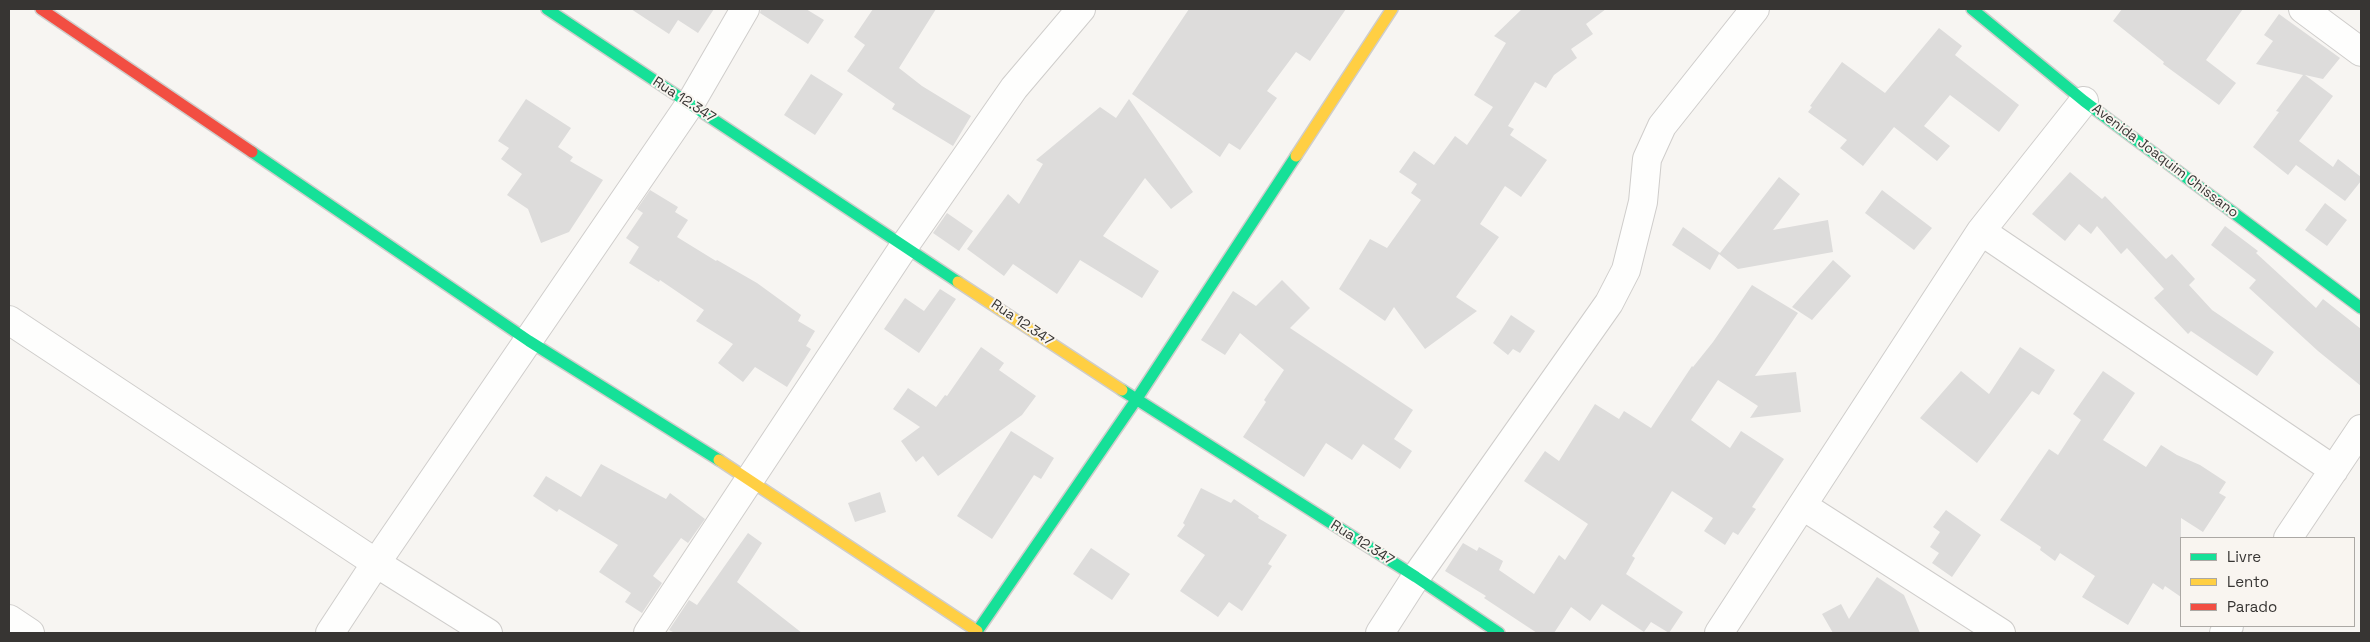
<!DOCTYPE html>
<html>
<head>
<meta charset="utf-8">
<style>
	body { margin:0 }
	#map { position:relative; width:2370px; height:642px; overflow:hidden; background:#f7f5f2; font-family:"Space Grotesk",sans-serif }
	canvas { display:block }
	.frame { position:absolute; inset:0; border:10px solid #373533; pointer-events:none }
	.legend { position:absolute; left:2180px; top:537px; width:175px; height:90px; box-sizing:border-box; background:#f9f5f0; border:1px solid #aba8a4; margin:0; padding:6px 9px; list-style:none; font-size:15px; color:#373533 }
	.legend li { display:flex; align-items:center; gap:10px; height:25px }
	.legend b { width:25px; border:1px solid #aba8a4 }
</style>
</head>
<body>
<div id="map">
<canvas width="2370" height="642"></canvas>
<div class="frame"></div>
<ul class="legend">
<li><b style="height:6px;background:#16e098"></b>Livre</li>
<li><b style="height:6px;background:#ffcf43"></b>Lento</li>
<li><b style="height:6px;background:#f24e42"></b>Parado</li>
</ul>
</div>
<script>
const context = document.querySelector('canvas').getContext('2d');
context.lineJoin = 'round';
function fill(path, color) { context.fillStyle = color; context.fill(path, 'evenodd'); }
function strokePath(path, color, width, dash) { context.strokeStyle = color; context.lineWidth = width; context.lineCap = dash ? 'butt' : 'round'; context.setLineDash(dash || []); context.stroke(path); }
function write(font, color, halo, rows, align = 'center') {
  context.font = font + ' "Space Grotesk",sans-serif'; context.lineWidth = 4; context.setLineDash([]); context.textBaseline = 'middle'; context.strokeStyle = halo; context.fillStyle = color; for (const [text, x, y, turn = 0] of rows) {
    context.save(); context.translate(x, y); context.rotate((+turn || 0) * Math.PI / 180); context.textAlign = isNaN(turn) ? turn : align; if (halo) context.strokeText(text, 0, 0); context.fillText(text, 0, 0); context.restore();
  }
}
fill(new Path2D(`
	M 631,9 L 714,9 L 698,33 L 678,20 L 669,34 Z
	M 761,9 L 806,9 L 824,20 L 808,44 L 760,13 Z
	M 873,9 L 936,9 L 899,68 L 922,86 L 971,116 L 953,146 L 892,109 L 895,104 L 847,71 L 865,45 L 854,37 Z
	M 1189,9 L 1346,9 L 1310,61 L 1296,52 L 1267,91 L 1277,98 L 1240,150 L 1229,143 L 1220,157 L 1132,94 Z
	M 1522,9 L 1606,9 L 1586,24 L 1593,34 L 1571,49 L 1577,58 L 1554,75 L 1546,88 L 1535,82 L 1508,126 L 1514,129 L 1510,135 L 1547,160 L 1521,197 L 1505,186 L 1480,224 L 1499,237 L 1456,297 L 1477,311 L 1425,349 L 1394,307 L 1385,321 L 1339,289 L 1370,239 L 1387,248 L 1421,200 L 1411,193 L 1417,184 L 1399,172 L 1414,151 L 1434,165 L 1455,136 L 1467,145 L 1493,107 L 1474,95 L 1506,43 L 1494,36 Z
	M 2122,9 L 2243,9 L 2206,60 L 2236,83 L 2219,105 L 2163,64 L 2164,62 L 2113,21 Z
	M 2279,14 L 2340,58 L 2323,79 L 2305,75 L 2333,96 L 2299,141 L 2333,167 L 2338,159 L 2361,177 L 2361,181 L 2345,201 L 2296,165 L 2288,175 L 2253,147 L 2279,112 L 2276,111 L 2303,75 L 2256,64 L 2273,41 L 2264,35 Z
	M 1939,28 L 1962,46 L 1955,55 L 2019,105 L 1999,132 L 1950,95 L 1924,126 L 1950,146 L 1937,161 L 1894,127 L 1863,166 L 1840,148 L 1847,140 L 1808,112 L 1812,107 L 1810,106 L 1842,62 L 1885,93 Z
	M 811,74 L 843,94 L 815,135 L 784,115 Z
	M 526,99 L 571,128 L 558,147 L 573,157 L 570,161 L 603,180 L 569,232 L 541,243 L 528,209 L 507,195 L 522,174 L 501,159 L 509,148 L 498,141 Z
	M 1129,99 L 1193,192 L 1171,209 L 1145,178 L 1103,236 L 1159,271 L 1142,298 L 1080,260 L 1057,294 L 1013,264 L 1004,276 L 967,249 L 1008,194 L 1019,204 L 1043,164 L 1036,160 L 1100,107 L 1116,118 Z
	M 2070,172 L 2102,199 L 2105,196 L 2166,259 L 2172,254 L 2195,279 L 2189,285 L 2212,310 L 2274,352 L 2257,376 L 2191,331 L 2188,334 L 2154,298 L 2164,289 L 2127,248 L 2121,254 L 2097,226 L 2091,234 L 2079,224 L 2065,241 L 2032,214 Z
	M 1779,177 L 1800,194 L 1773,230 L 1828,220 L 1833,252 L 1738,269 L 1719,254 L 1710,270 L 1672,245 L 1683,227 L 1720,253 Z
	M 650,190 L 678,207 L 675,212 L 688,220 L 677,237 L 716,261 L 717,260 L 757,283 L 801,315 L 798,321 L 815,331 L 806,346 L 811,349 L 787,387 L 755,367 L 743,382 L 718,363 L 733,344 L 696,321 L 704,310 L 660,280 L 659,282 L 629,263 L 639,247 L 626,238 L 643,213 L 637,209 Z
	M 1882,190 L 1932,228 L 1914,250 L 1865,213 Z
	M 2325,203 L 2347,220 L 2327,246 L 2305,230 Z
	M 947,213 L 973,231 L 959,251 L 933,233 Z
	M 2225,226 L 2258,251 L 2256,253 L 2316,308 L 2323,299 L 2361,329 L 2361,386 L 2318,351 L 2249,288 L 2256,280 L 2211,245 Z
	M 1833,260 L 1851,276 L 1812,320 L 1792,307 Z
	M 1282,280 L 1310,308 L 1290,328 L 1413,410 L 1394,439 L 1412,451 L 1400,469 L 1363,444 L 1352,460 L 1326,443 L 1304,477 L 1243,437 L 1266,402 L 1264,400 L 1284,370 L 1240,333 L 1225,355 L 1201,340 L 1233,291 L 1256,306 Z
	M 1752,285 L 1798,313 L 1755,376 L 1796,372 L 1801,412 L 1750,418 L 1758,406 L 1718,380 L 1691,420 L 1730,448 L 1741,431 L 1784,459 L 1752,507 L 1756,509 L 1738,535 L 1733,532 L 1725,545 L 1704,531 L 1713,518 L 1672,491 L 1632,556 L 1635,558 L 1626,574 L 1683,612 L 1669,633 L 1651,622 L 1644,632 L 1602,604 L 1590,621 L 1571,607 L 1554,633 L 1537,633 L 1484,598 L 1486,596 L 1445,571 L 1463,543 L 1477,551 L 1479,547 L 1503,561 L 1499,570 L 1534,594 L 1559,555 L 1565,560 L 1588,524 L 1524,481 L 1545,451 L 1559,461 L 1595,404 L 1619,419 L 1624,411 L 1651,428 L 1692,366 L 1693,367 L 1713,342 Z
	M 940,289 L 956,299 L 919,353 L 884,329 L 905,298 L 924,311 Z
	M 1511,315 L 1535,331 L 1520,353 L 1513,349 L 1508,355 L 1493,343 Z
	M 981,347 L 1004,363 L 999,370 L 1036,396 L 1022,415 L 938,476 L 923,456 L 916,462 L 901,441 L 920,427 L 893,409 L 908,388 L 936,407 L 945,395 L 947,396 Z
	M 2020,347 L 2055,370 L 2039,395 L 2032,391 L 1977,463 L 1920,418 L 1961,371 L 1989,394 Z
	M 2103,371 L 2135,393 L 2103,440 L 2146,467 L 2161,445 L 2177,455 L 2200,465 L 2226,482 L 2219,493 L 2226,497 L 2203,532 L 2181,518 L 2181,597 L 2165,586 L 2163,590 L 2153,583 L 2128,625 L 2082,597 L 2095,576 L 2060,553 L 2055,561 L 2040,550 L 2041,547 L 2000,520 L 2049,449 L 2058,455 L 2081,420 L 2073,414 Z
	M 1011,431 L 1054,458 L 1041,479 L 1034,475 L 992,539 L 957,516 Z
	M 601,464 L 666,499 L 670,493 L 705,519 L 688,543 L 681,538 L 653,576 L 662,583 L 642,613 L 625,602 L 631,593 L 599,572 L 618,545 L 559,509 L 557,512 L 533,496 L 546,476 L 581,497 Z
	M 1201,488 L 1231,503 L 1234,499 L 1259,516 L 1258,518 L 1287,535 L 1268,564 L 1272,566 L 1242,611 L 1229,602 L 1218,617 L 1180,591 L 1205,555 L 1177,536 L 1185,525 L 1183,523 Z
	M 880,492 L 886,512 L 855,522 L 848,503 Z
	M 1946,510 L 1981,535 L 1952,577 L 1932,563 L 1939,553 L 1930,547 L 1940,532 L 1933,527 Z
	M 748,533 L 762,543 L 737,582 L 802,633 L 675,633 L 669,630 L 689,600 L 697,605 Z
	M 1091,548 L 1130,574 L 1112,600 L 1073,574 Z
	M 1877,577 L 1904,595 L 1920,633 L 1833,633 L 1822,614 L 1841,604 L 1849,619 Z`), '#dddcdb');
const street = new Path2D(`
	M 2303,9 L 2361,52
	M 1981,231 L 2334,470
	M 9,320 L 376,563 L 488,633
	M 1803,506 L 2001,633
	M 2288,538 L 2361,429
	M 9,619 L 30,633
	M 330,633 L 376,563 L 690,104 L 745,9
	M 648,633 L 905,245 L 1014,88 L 1081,9
	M 1380,633 L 1416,577 L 1609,303 L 1626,270 L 1643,202 L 1647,159 L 1662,126 L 1755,9
	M 1719,633 L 1981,231 L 2084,101
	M 2224,633 L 2229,626`);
const fast = new Path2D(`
	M 547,9 L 958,282
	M 1972,9 L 2084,101 L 2361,308
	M 252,152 L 529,341 L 719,460
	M 1122,390 L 1416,577 L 1499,633
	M 976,633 L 1136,400 L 1296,156`);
const slow = new Path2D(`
	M 1296,156 L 1392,9
	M 958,282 L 1122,390
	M 719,460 L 977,631`);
const jam = new Path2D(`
	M 41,9 L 252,152`);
strokePath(street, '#cfcdcb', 30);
strokePath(fast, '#cfcdcb', 14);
strokePath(slow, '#cfcdcb', 14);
strokePath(jam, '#cfcdcb', 14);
strokePath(street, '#fefefd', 28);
strokePath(fast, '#16e098', 11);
strokePath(slow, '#ffcf43', 11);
strokePath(jam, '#f24e42', 11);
write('14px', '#373533', '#f9f5f0', [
	["Rua 12.347",684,100,33],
	["Avenida Joaquim Chissano",2165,161,37],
	["Rua 12.347",1022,323,34],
	["Rua 12.347",1362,543,32]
]);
</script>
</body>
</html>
